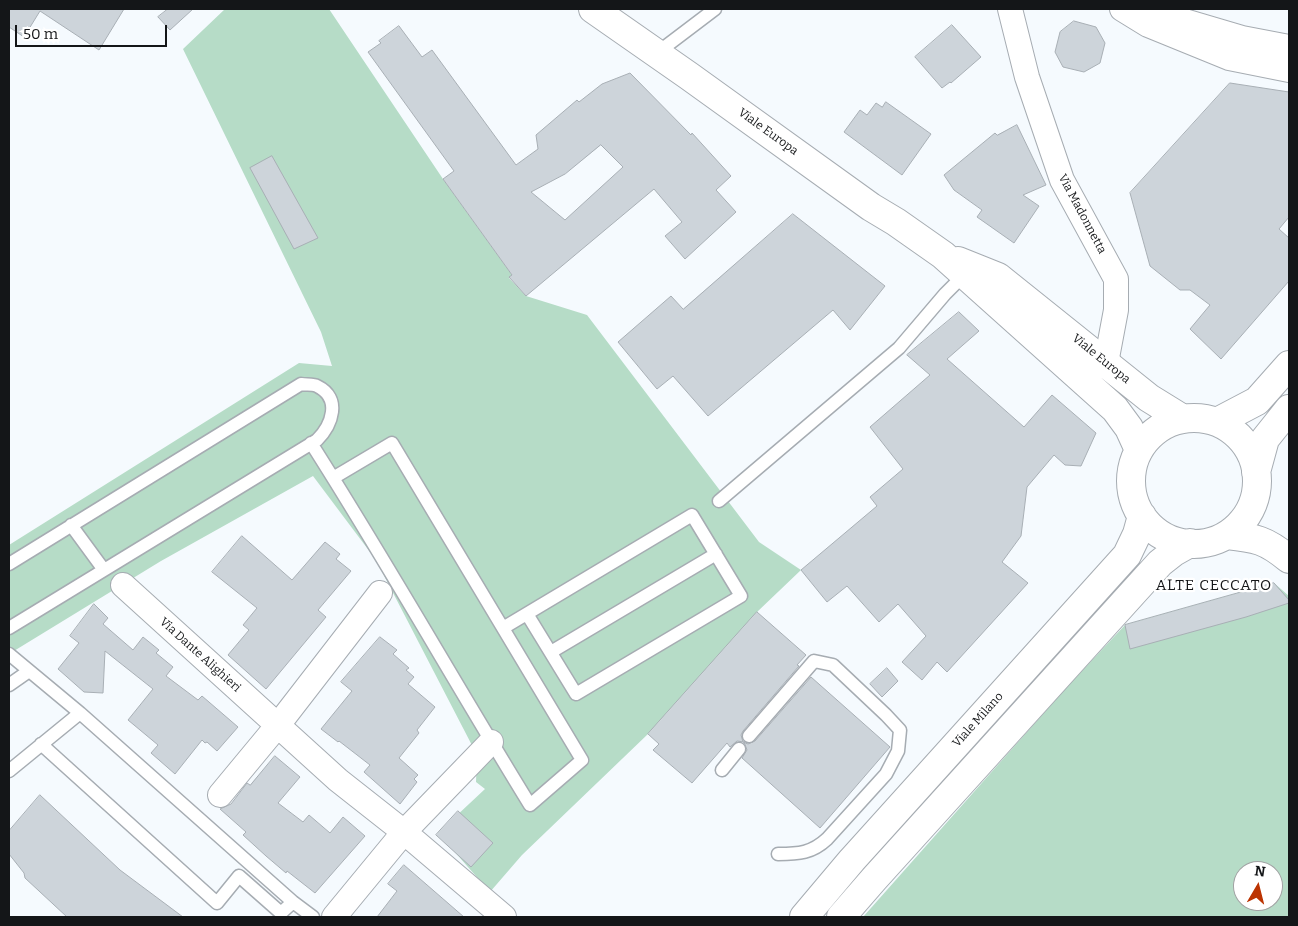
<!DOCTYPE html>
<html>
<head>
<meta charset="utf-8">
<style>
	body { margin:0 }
	#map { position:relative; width:1298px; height:926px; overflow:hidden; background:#f5fafe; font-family:Bitter,serif }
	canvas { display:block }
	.frame { position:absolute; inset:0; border:10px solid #141618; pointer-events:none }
	.north { position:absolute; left:1233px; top:861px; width:50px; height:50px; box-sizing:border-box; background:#fff; border:1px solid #a1a2a3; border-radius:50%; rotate:8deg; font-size:14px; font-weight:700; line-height:20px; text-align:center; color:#141618 }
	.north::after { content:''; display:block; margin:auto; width:18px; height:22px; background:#bc3402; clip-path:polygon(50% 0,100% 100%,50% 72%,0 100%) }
	.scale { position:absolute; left:15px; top:25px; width:152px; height:22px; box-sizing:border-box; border:2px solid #141618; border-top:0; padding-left:6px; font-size:15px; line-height:18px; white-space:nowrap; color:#141618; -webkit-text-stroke:4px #fff; paint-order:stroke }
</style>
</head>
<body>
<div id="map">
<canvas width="1298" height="926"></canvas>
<div class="frame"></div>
<div class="north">N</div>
<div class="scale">50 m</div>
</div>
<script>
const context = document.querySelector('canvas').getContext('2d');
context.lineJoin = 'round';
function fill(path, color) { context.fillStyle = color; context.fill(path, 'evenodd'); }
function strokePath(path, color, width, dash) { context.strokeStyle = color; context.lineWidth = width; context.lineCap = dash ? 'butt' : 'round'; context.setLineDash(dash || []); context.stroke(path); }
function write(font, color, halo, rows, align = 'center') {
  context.font = font + ' Bitter,serif'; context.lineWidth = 4.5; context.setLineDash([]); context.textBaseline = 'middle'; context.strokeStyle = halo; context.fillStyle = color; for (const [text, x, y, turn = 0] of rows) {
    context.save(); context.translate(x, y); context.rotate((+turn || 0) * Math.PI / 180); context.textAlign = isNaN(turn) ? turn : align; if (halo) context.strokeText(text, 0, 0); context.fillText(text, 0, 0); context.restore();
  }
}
fill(new Path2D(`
	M 225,9 L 329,9 L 443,179 L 512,275 L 509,278 L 526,296 L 587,315 L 759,542 L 801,570 L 757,612 L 648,734 L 522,855 L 490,892 L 438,833 L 485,789 L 476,782 L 477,755 L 376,560 L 313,476 L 161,561 L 9,654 L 9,545 L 299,363 L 332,366 L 321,332 L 183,49 Z
	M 1274,583 L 1289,596 L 1289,917 L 863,917 L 1066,688 L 1125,625 ZM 1243,871 L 1273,871 L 1273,901 L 1243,901 Z`), '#b6dcc7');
const building = new Path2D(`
	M 9,9 L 124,9 L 99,50 L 40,11 L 24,37 L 9,27 Z
	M 168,9 L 193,9 L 170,30 L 158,17 Z
	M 1074,21 L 1096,27 L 1105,43 L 1100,63 L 1084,72 L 1063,67 L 1055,52 L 1060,32 Z
	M 952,25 L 981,57 L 951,83 L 950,82 L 942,88 L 915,57 Z
	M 399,26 L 422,57 L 432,50 L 516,165 L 538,149 L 536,135 L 577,100 L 579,102 L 602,84 L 630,73 L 691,135 L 692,133 L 731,176 L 716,190 L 736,212 L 685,259 L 665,236 L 682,222 L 654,189 L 526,296 L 509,277 L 512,275 L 443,179 L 454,171 L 368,52 L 381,43 L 379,41 ZM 601,145 L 623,167 L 565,220 L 531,192 L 565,174 Z
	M 1230,83 L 1289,92 L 1289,217 L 1279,229 L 1289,238 L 1289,281 L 1221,359 L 1190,329 L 1210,305 L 1190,290 L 1180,290 L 1150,266 L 1130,193 Z
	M 886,102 L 931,134 L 902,175 L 844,132 L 860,110 L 867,115 L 876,103 L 882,107 Z
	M 1017,125 L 1046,185 L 1023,195 L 1039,206 L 1014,243 L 977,217 L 982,210 L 954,190 L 944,175 L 995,133 L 997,135 Z
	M 272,156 L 318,238 L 294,249 L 250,168 Z
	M 793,214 L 885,286 L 850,330 L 833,310 L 708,416 L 673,376 L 657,389 L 618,342 L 671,296 L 683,309 Z
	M 959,312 L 979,331 L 947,359 L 1024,427 L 1052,395 L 1096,433 L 1081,466 L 1065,465 L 1054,455 L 1027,487 L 1021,536 L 1002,562 L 1028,583 L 947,672 L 937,662 L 922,680 L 902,662 L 926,636 L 898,604 L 879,622 L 847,586 L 827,602 L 801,570 L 877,506 L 870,497 L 903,469 L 870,427 L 930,375 L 907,355 Z
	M 242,536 L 292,580 L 325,542 L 340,554 L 336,559 L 351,571 L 318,610 L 326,617 L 266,689 L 228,655 L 249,630 L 243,625 L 257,608 L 212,572 Z
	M 1274,583 L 1289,600 L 1289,603 L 1246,617 L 1130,649 L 1125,625 Z
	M 94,604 L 108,618 L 103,624 L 133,650 L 143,637 L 159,650 L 156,653 L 173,667 L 166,676 L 198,700 L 202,696 L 238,727 L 217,751 L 207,742 L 205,743 L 202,740 L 175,774 L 151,753 L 158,745 L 128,720 L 153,689 L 105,651 L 103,693 L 84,692 L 58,669 L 79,643 L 70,636 Z
	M 757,612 L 806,655 L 797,665 L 799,666 L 743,731 L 741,735 L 743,742 L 748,744 L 755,741 L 811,677 L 890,747 L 820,828 L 742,758 L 747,750 L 744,742 L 737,741 L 730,747 L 727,743 L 692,783 L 653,750 L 659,744 L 648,734 Z
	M 380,637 L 397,650 L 393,654 L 409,668 L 406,670 L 414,677 L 408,684 L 435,707 L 417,730 L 419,733 L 399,758 L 418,775 L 414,779 L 417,782 L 400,804 L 364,772 L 370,765 L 339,741 L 338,742 L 321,729 L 352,691 L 341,682 Z
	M 887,668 L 898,681 L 882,697 L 870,684 Z
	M 275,756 L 300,777 L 278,803 L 303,822 L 309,815 L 330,833 L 343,817 L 365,836 L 315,893 L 287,871 L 286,873 L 266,856 L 243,835 L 246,832 L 220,809 L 231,804 L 247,783 L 250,785 Z
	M 40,795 L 120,870 L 183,917 L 67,917 L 25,878 L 24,873 L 9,854 L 9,831 Z
	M 458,811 L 493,843 L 471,867 L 436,835 Z
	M 404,865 L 464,917 L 377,917 L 397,891 L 388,884 Z`);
fill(building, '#cdd4da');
strokePath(building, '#a8afb5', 1);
const service = new Path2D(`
	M 657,53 L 715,9
	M 311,443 C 387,562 456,685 530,805 L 582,760 L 392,443 L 333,478
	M 719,501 L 899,348 L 945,294 L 964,275
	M 71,525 L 104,570
	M 9,564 L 301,384 C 306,385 313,384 317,386 C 342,398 332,425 317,440 L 9,628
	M 503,628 L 692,515 L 741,596 L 576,694 L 527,614
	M 551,652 L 716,554
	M 9,654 L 80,713 L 293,902 L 313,917
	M 9,685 L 29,671
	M 749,736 L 814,661 L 833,665 L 886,715 L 900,730 L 898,751 L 886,774 L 827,839 C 812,853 799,854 778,854
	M 41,744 L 217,903 L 239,876 L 281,913 L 293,902
	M 722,770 L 739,749
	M 9,771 L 80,713`);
const minor = new Path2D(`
	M 1010,9 L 1027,77 L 1062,180 L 1116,279 L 1116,310 L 1106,363
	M 1122,9 L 1148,25 L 1229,58 L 1289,70
	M 1148,9 L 1154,12 L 1242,38 L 1289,47
	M 123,585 L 338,780 L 404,832 L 504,917
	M 220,795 L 278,725 L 380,593
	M 334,917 L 404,832 L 491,742`);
const secondary = new Path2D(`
	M 593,9 L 689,76 L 871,207 L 896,222 L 943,255 L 1115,409 L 1129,428 L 1139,450
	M 958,261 L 998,277 L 1149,398 L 1183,419
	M1131 481a63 63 0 1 1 126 0a63 63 0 1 1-126 0Z
	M 1217,422 L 1257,401 L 1289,365
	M 1256,472 L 1265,439 L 1289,409
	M 1227,535 C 1256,538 1266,540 1289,559
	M 804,917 L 852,860 L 1127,555 L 1137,534 L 1142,516
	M 841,917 L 874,879 L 1160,563 L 1174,552 L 1190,543`);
strokePath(service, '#a6acb2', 15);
strokePath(minor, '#a6acb2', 26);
strokePath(secondary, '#a6acb2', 30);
strokePath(service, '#fff', 12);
strokePath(minor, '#fff', 24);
strokePath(secondary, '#fff', 28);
write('12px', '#141618', '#fff', [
	["Viale Europa",768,132,36],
	["Via Madonnetta",1082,214,62],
	["Viale Europa",1101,359,39],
	["Via Dante Alighieri",200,655,42],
	["Viale Milano",978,720,-48]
]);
context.letterSpacing = '1px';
write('15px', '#141618', '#fff', [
	["ALTE CECCATO",1214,586]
]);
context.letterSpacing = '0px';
</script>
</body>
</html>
